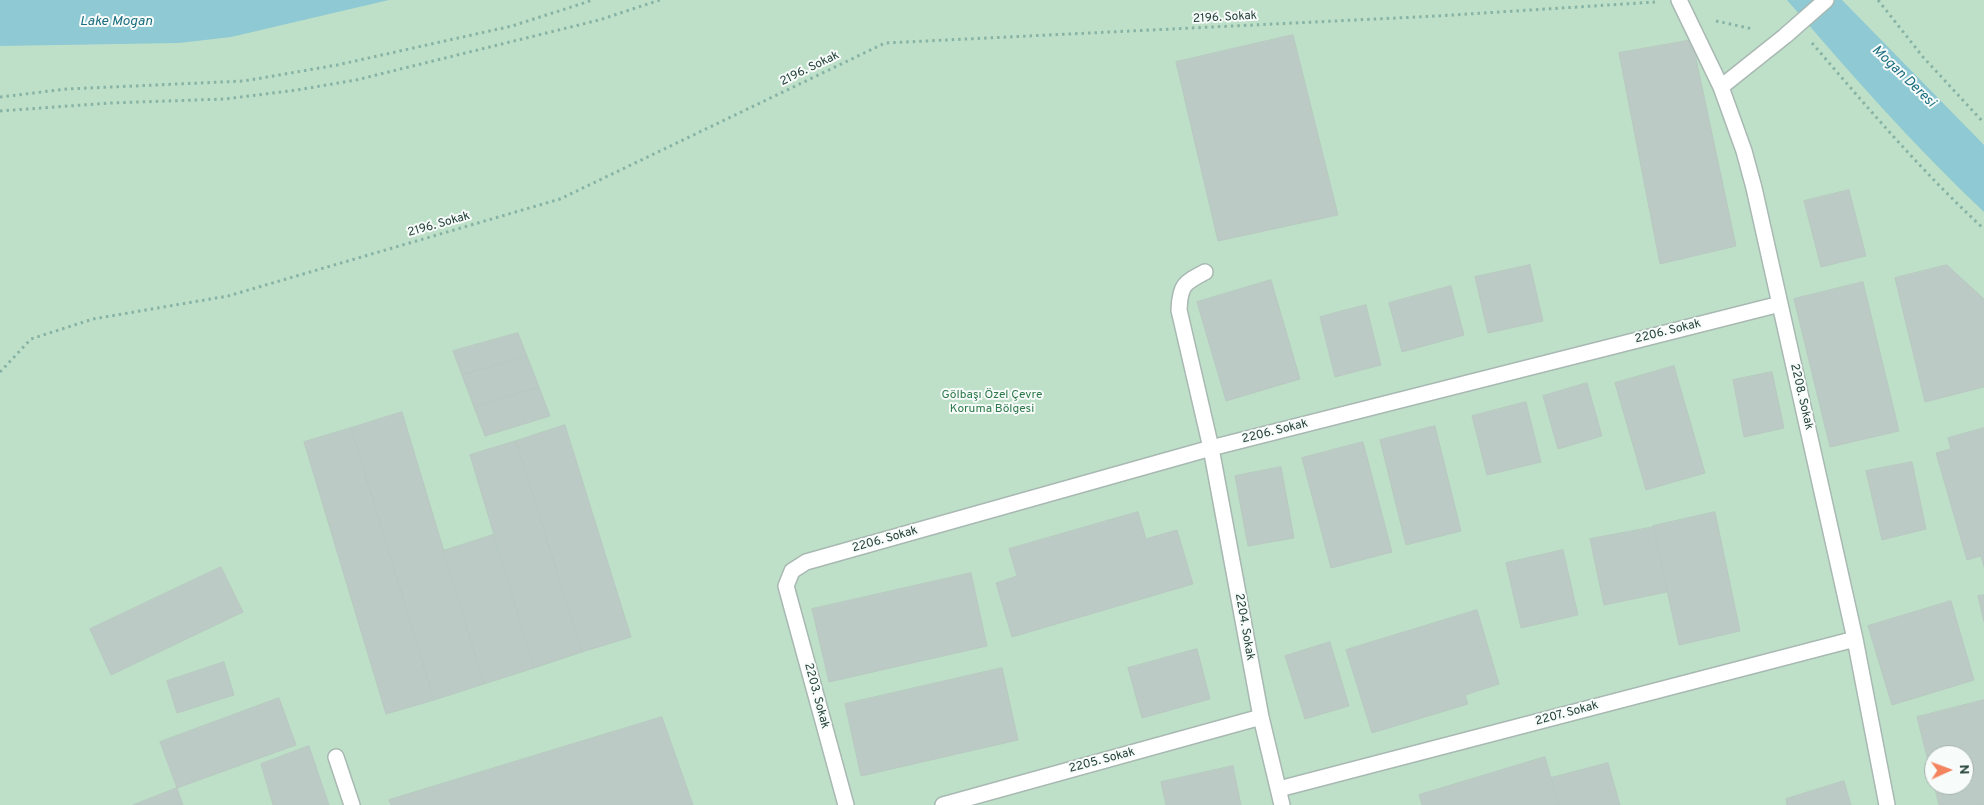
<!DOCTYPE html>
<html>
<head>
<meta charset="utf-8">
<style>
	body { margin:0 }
	#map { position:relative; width:1984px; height:805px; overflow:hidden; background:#e6efeb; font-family:Overpass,sans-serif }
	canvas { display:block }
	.north { position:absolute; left:1924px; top:745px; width:50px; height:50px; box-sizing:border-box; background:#f7fbf9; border:1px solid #a3b1ad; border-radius:50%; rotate:88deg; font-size:14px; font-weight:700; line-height:20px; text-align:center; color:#24423a }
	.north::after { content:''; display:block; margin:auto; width:18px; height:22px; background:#f4845f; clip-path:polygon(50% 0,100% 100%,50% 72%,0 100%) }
</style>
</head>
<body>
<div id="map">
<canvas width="1984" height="805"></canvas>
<div class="north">N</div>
</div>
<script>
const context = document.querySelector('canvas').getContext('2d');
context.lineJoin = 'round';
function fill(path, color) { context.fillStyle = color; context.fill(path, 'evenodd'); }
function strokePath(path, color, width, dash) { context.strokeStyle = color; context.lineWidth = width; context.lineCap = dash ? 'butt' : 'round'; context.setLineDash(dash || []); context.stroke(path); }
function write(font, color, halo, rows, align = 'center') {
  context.font = font + ' Overpass,sans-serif'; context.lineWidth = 4; context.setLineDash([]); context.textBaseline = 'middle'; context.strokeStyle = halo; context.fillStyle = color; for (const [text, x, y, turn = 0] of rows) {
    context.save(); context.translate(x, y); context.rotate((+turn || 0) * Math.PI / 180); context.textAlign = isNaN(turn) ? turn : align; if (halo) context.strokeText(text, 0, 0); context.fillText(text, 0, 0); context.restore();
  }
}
fill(new Path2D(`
	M 0,0 L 1984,0 L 1984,805 L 0,805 ZM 1934,755 L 1964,755 L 1964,785 L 1934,785 Z`), '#bfe0c8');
fill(new Path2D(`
	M 0,0 L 389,0 L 231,37 L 179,43 L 0,46 Z
	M 1787,0 L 1842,0 L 1984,145 L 1984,212 C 1914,146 1850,73 1787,0 Z`), '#8ec9d4');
const building = new Path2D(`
	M 1293,35 L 1338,215 L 1218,241 L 1176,62 Z
	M 1692,40 L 1736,246 L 1660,264 L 1619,53 Z
	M 1849,190 L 1866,256 L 1821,267 L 1804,201 Z
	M 1530,265 L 1543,321 L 1488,333 L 1475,277 Z
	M 1947,265 L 1984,299 L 1984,387 L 1925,402 L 1895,278 Z
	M 1271,280 L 1300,379 L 1226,401 L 1197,302 Z
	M 1863,282 L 1899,431 L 1830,447 L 1794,299 Z
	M 1451,286 L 1464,335 L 1402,352 L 1389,303 Z
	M 1366,305 L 1381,365 L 1335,377 L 1320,317 Z
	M 518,333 L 527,356 L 462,375 L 453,351 Z
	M 527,356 L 539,387 L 474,407 L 462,375 Z
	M 1674,366 L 1705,473 L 1646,490 L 1615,383 Z
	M 1772,372 L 1784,428 L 1744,437 L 1733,380 Z
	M 1587,383 L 1602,436 L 1558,449 L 1543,396 Z
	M 539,387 L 550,416 L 485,436 L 474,407 Z
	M 1526,402 L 1541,462 L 1487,475 L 1472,416 Z
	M 402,412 L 484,684 L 434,700 L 351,428 Z
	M 565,425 L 631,637 L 582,652 L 516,441 Z
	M 1435,426 L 1461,531 L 1406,545 L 1380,440 Z
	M 351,428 L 434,700 L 386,714 L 304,442 Z
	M 1984,428 L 1984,567 L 1981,556 L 1967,560 L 1936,453 L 1951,449 L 1948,438 Z
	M 516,441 L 582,652 L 534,668 L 470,455 Z
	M 1363,442 L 1392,552 L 1331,568 L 1302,458 Z
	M 1912,462 L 1926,529 L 1882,540 L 1866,471 Z
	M 1281,467 L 1294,538 L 1248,546 L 1235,476 Z
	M 1138,512 L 1146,539 L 1177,530 L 1193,584 L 1012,637 L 996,583 L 1017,576 L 1009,549 Z
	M 1715,512 L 1740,631 L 1679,645 L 1653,526 Z
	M 1654,527 L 1667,592 L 1604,605 L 1590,539 Z
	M 493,535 L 534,668 L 484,684 L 443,551 Z
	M 1563,550 L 1578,615 L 1521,628 L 1506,563 Z
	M 221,567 L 243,612 L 111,675 L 90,629 Z
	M 971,573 L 987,646 L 829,682 L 812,609 Z
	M 1984,595 L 1984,622 L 1978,596 Z
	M 1951,601 L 1974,680 L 1892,705 L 1868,626 Z
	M 1477,610 L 1499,684 L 1465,695 L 1468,704 L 1372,733 L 1346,650 Z
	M 1330,642 L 1349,706 L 1305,719 L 1285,656 Z
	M 1197,649 L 1210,699 L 1142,718 L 1128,668 Z
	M 224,662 L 234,695 L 177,713 L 167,681 Z
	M 1002,668 L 1018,740 L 861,776 L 845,704 Z
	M 279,698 L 296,745 L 177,788 L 160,742 Z
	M 1984,700 L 1984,805 L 1939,805 L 1917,717 ZM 1934,755 L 1964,755 L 1964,785 L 1934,785 Z
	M 662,717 L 693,805 L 391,805 L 389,800 Z
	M 309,746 L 329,805 L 273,805 L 261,764 Z
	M 1545,757 L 1559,805 L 1422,805 L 1419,795 Z
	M 1608,763 L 1620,805 L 1559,805 L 1551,778 Z
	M 1233,766 L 1241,805 L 1166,805 L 1161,782 Z
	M 1844,781 L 1851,805 L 1787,805 L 1786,799 Z
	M 177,788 L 183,805 L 133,805 Z`);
fill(building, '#bbcac4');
strokePath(building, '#b8c9c2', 1);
const lane = new Path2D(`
	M 1205,272 C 1184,283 1180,285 1179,310 L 1211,448`);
const street = new Path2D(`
	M 1679,0 L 1721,87 L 1744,151 L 1754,188 L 1855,639 L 1887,805
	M 1721,87 L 1785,36 L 1826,0
	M 1211,448 L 1261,717 L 1282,805
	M 336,757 L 352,805
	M 1279,789 L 1855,639
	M 846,805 L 786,586 L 792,571 L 806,562 L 1211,448 L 1780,304
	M 943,805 L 1261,717`);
strokePath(lane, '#a8b8b2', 18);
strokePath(street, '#a8b8b2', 18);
strokePath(new Path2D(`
	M 1878,0 L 1923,57 L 1984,123
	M 1716,21 L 1753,29
	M 1812,43 C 1867,107 1922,172 1984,229
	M 0,97 L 67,89 L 244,81 L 337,65 L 512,26 L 593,0
	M 0,111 L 110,103 L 225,99 L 297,90 L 356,80 L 599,20 L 660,0
	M 0,372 L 31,339 L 93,319 L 228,296 L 560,199 L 885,43 L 1437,16 L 1655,2`), '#86b3a5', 3, [2.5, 4]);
strokePath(lane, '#fff', 15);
strokePath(street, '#fff', 15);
write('12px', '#24423a', '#f7fbf9', [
	["2196. Sokak",1225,18,-3],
	["2196. Sokak",810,69,-26],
	["2196. Sokak",439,225,-16],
	["2206. Sokak",1668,332,-14],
	["2208. Sokak",1801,397,77],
	["2206. Sokak",1275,432,-14],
	["2206. Sokak",885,540,-16],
	["2204. Sokak",1244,627,80],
	["2203. Sokak",816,696,75],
	["2207. Sokak",1567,714,-15],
	["2205. Sokak",1102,761,-15]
]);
write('12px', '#2d7a4b', '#f7fbf9', [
	["Gölbaşı Özel Çevre",992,396],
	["Koruma Bölgesi",992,410]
]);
write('italic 14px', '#1c6f80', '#f7fbf9', [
	["Lake Mogan",116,22],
	["Mogan Deresi",1903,77,44]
]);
</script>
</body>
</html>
